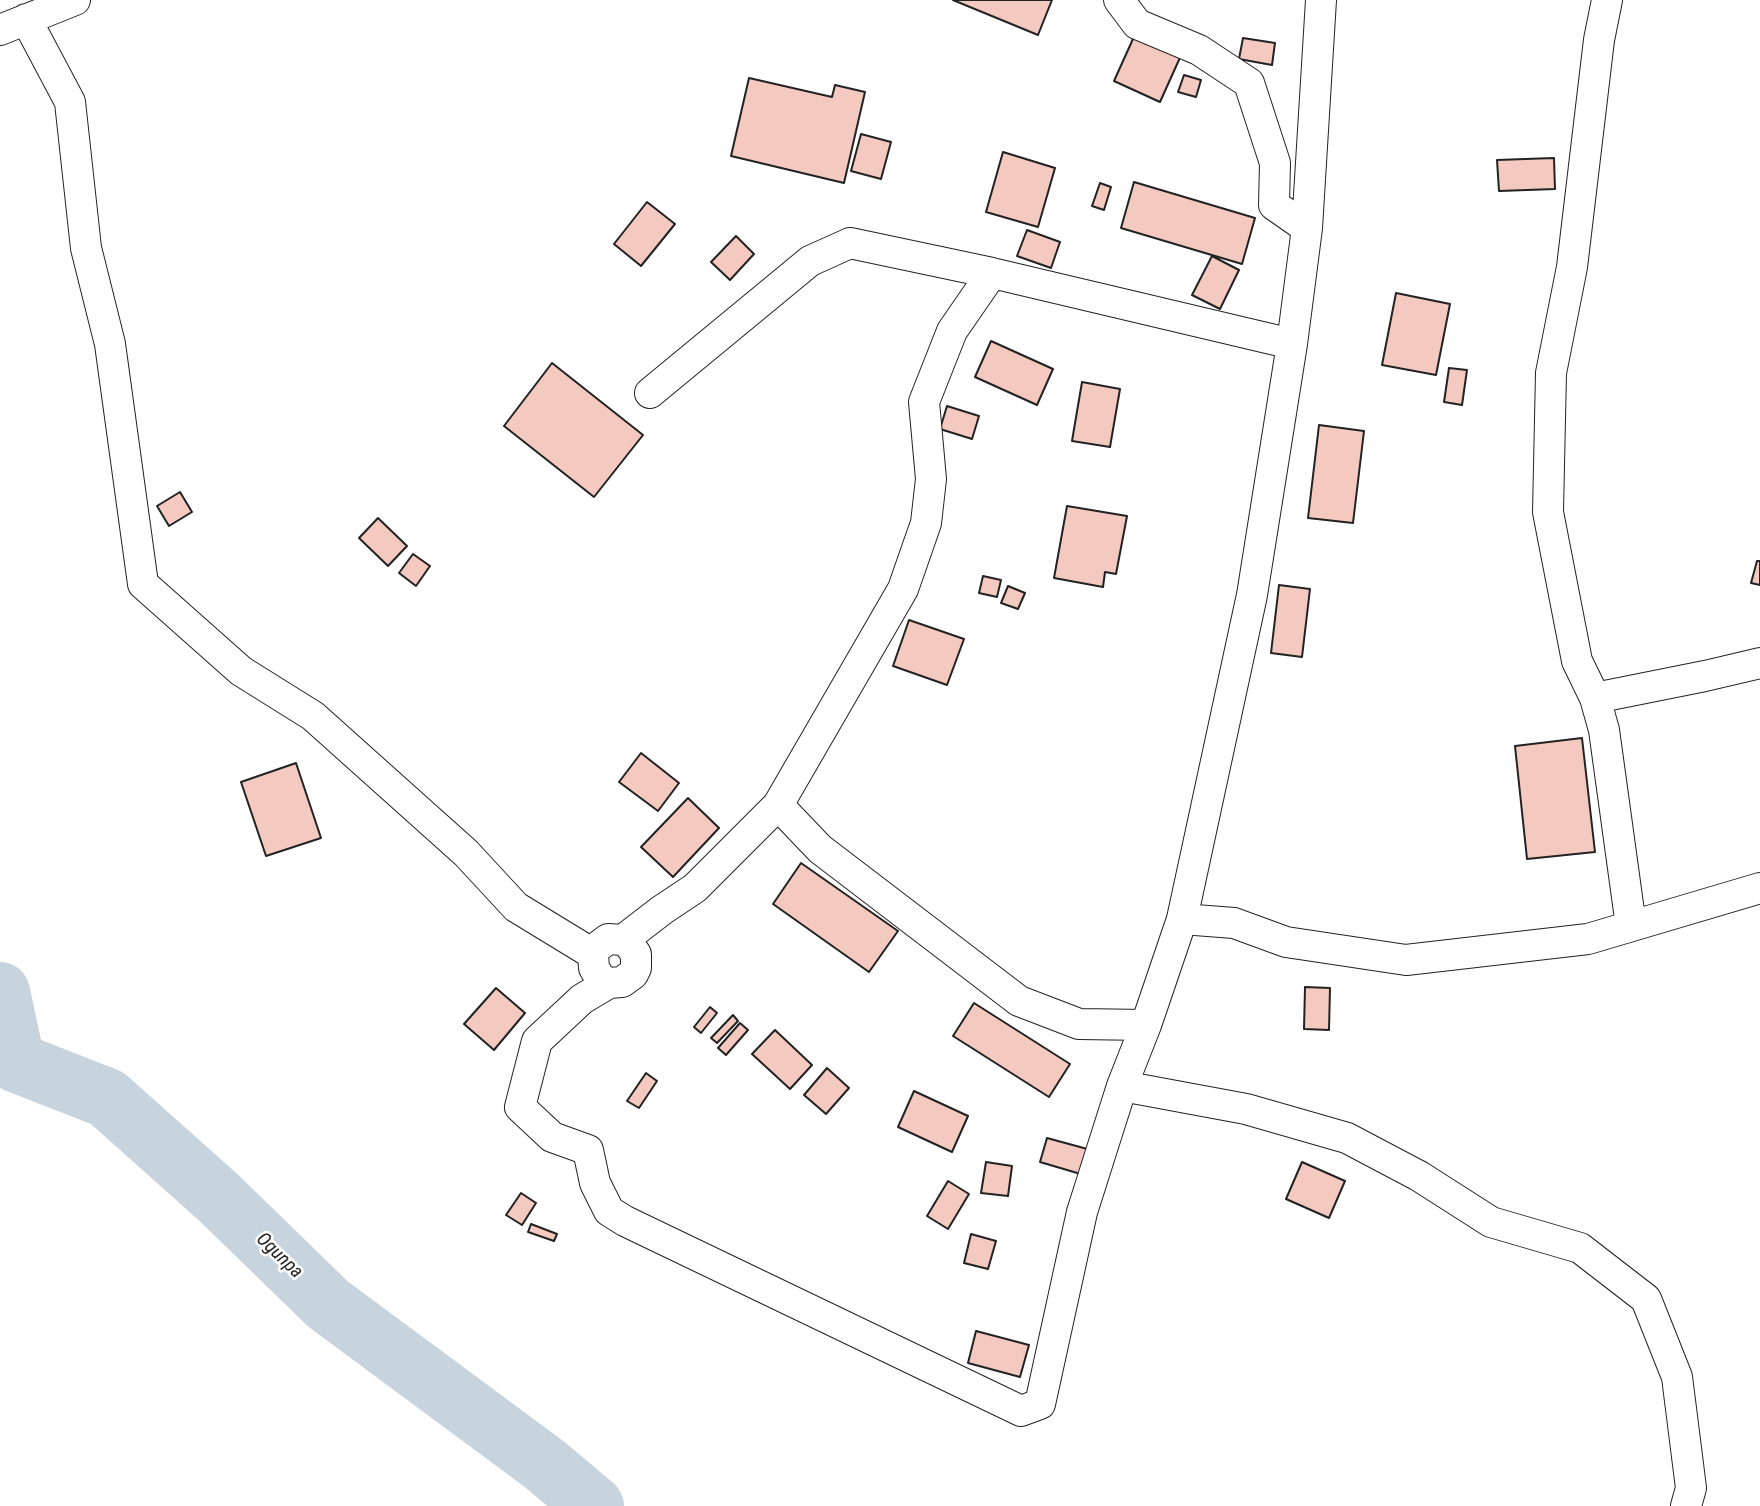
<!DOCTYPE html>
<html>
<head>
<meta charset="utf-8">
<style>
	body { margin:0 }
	canvas { display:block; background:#fff }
</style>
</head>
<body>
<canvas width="1760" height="1506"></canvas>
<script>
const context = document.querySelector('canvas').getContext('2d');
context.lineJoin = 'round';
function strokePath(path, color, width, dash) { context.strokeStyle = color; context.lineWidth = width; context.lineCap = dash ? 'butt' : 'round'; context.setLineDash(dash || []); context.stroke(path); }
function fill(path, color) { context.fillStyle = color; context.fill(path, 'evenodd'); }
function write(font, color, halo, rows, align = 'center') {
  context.font = font + ' "Roboto Condensed",sans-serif'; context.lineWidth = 5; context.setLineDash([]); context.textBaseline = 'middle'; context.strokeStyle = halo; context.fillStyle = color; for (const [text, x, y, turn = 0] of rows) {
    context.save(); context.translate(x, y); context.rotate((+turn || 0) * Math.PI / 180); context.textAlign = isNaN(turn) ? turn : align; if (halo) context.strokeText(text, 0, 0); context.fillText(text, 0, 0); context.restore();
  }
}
strokePath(new Path2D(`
	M 0,992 L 15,1062 L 107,1098 L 219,1198 L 328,1304 L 544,1464 L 594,1506`), '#c7d3dd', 60);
const building = new Path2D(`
	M 953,0 L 1052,0 L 1038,35 Z
	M 1137,30 L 1183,51 L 1160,102 L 1114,81 Z
	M 1243,38 L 1275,43 L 1272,65 L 1239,59 Z
	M 1184,75 L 1201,80 L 1196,97 L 1178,92 Z
	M 749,78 L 832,97 L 835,85 L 865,92 L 844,183 L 731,156 Z
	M 861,134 L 891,142 L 881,179 L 851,171 Z
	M 1003,152 L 1055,168 L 1038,227 L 986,212 Z
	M 1554,158 L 1555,189 L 1499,191 L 1497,160 Z
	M 1134,182 L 1255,218 L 1242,264 L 1121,228 Z
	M 1100,183 L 1111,187 L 1104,210 L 1092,206 Z
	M 647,202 L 675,224 L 641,266 L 614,244 Z
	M 1027,230 L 1060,242 L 1051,268 L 1017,256 Z
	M 736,236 L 754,254 L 730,280 L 711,262 Z
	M 1212,256 L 1239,270 L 1220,309 L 1192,295 Z
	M 1396,293 L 1450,304 L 1436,375 L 1382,365 Z
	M 991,341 L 1053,369 L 1037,405 L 975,377 Z
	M 552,363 L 643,435 L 594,497 L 504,426 Z
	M 1449,368 L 1467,370 L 1462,405 L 1444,402 Z
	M 1082,382 L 1120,389 L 1110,447 L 1072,441 Z
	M 947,406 L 979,416 L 972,439 L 940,429 Z
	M 1319,425 L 1364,431 L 1353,523 L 1308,518 Z
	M 180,492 L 192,512 L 169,526 L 157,506 Z
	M 1067,506 L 1127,516 L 1116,574 L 1105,572 L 1103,587 L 1054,578 Z
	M 378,518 L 407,546 L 388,566 L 359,538 Z
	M 413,554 L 430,566 L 416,586 L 399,573 Z
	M 1757,561 L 1760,561 L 1760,585 L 1751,583 Z
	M 983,576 L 1001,580 L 997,597 L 979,593 Z
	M 1279,585 L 1310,589 L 1302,657 L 1271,653 Z
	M 1008,586 L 1025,593 L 1018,609 L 1001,603 Z
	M 909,620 L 964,639 L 947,685 L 893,666 Z
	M 1582,738 L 1595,852 L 1527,859 L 1515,746 Z
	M 641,753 L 679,783 L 658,811 L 619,782 Z
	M 296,763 L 321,838 L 266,856 L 241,782 Z
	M 688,798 L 719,828 L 673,877 L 641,847 Z
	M 801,863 L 898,931 L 869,972 L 773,904 Z
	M 1305,987 L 1330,988 L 1329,1030 L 1304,1029 Z
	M 496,988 L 525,1013 L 494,1050 L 464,1024 Z
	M 974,1003 L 1070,1064 L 1049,1097 L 953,1036 Z
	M 710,1007 L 717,1013 L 701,1033 L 694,1027 Z
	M 733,1015 L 738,1021 L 717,1043 L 711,1038 Z
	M 740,1023 L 748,1030 L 726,1055 L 718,1048 Z
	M 775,1030 L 812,1065 L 790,1089 L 752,1054 Z
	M 827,1068 L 849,1088 L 826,1114 L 804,1095 Z
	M 646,1073 L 657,1081 L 639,1108 L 627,1101 Z
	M 914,1091 L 968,1116 L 952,1152 L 898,1127 Z
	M 1047,1138 L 1091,1150 L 1084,1175 L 1040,1162 Z
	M 986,1162 L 1012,1166 L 1008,1196 L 981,1193 Z
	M 1302,1162 L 1345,1181 L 1329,1218 L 1286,1199 Z
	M 948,1181 L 969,1194 L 948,1229 L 927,1216 Z
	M 521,1193 L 536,1203 L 522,1225 L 506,1215 Z
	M 531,1224 L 557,1234 L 554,1241 L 528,1232 Z
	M 971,1234 L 996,1241 L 988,1269 L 964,1263 Z
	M 976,1331 L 1029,1345 L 1020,1377 L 968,1363 Z`);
fill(building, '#f3c9c0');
strokePath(building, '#222', 2);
const street = new Path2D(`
	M 1119,0 L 1137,24 L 1199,50 L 1249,83 L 1275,163 L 1274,205 L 1307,228
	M 1607,0 L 1599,40 L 1572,267 L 1551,373 L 1548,512 L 1577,661 L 1595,698 L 1604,730 L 1631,926
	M 26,19 L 70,102 L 86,248 L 110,344 L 143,584 L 241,671 L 313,716 L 466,853 L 516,907 L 593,954
	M 0,30 L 75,0
	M 650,393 L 810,261 L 850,243 L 992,273 L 1292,344
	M 1595,698 L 1705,676 L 1760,663
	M 778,805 L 820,849 L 1019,1001 L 1079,1024 L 1146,1025
	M 1182,919 L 1234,923 L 1286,942 L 1406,960 L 1588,939 L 1760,888
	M 623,940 L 662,910 L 695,888 L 778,805 L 903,589 L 926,523 L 931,479 L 924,402 L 952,331 L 992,273
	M 609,983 L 600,978 L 594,968 L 593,954 L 596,948 L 608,939 L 623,940 L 628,943 L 636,954 L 636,968 L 633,974 L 622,982 L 609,983 L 582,999 L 537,1041 L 520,1107 L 552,1137 L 588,1150 L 595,1183 L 609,1211 L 625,1221 L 1021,1411 L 1040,1404 L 1082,1212 L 1122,1086 L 1146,1025 L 1182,919 L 1252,595 L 1292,344 L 1307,228 L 1321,0
	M 1122,1086 L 1246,1109 L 1347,1138 L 1419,1176 L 1491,1222 L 1580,1248 L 1646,1299 L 1677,1377 L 1691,1488 L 1686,1506`);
strokePath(street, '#222', 32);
strokePath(street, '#fff', 30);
write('italic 19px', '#222', '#fff', [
	["Ogunpa",279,1256,44]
]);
</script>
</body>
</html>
